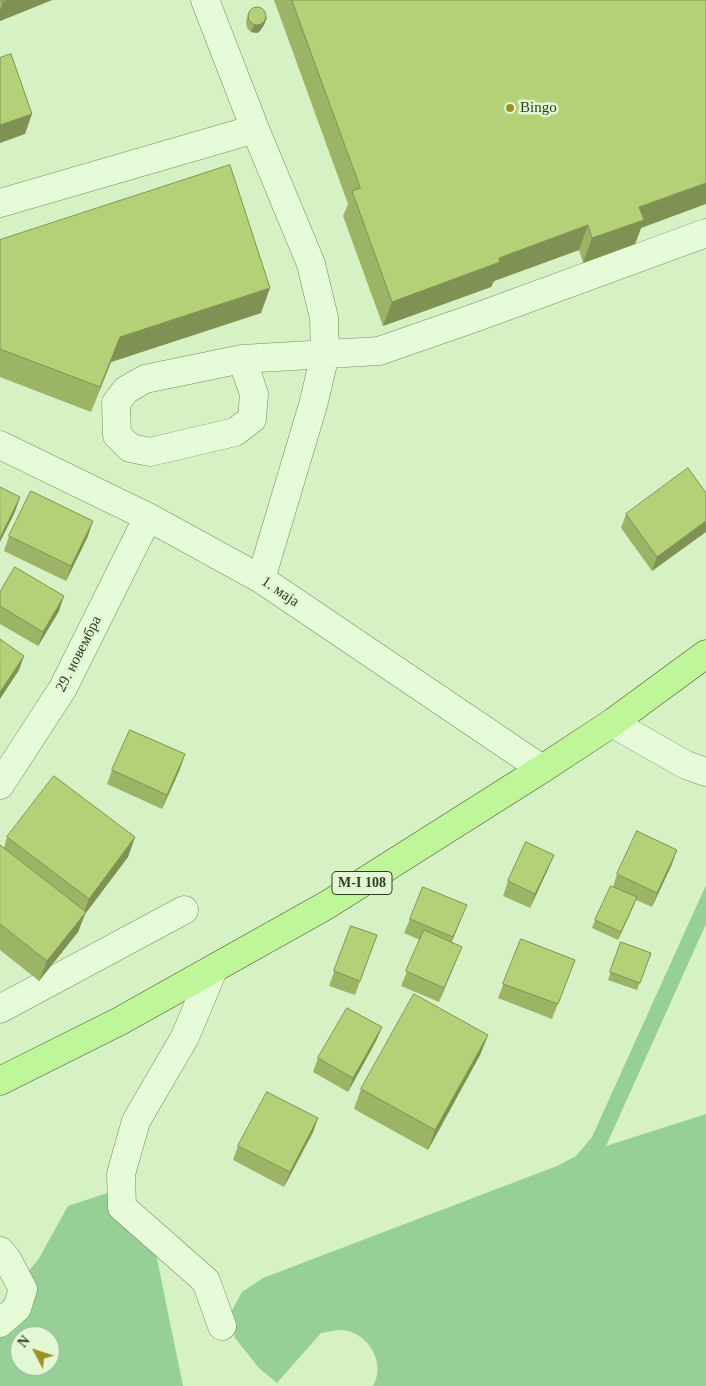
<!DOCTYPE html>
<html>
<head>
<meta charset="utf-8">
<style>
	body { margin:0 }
	#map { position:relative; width:706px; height:1386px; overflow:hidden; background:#d6f1c4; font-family:Georgia,serif }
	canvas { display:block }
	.north { position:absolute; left:10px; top:1326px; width:50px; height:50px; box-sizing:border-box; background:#e2f8d4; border:1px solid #9bad8b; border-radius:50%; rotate:310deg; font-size:14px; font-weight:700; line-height:20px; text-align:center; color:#303c1e }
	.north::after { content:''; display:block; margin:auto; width:18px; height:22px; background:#9f9225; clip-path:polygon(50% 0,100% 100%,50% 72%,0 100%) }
</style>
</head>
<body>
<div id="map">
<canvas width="706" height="1386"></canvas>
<div class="north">N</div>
</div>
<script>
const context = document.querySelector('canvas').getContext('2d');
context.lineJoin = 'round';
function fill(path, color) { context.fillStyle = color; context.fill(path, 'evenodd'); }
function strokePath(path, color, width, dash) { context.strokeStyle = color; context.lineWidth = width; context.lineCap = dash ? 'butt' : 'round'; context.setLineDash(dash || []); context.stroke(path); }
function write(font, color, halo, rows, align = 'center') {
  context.font = font + ' Georgia,serif'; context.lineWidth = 5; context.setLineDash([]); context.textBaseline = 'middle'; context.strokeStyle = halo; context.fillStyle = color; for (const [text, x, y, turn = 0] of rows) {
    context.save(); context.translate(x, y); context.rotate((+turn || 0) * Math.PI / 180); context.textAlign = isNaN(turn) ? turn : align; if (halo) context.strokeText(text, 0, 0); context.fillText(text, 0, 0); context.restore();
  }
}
fill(new Path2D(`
	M 706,885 L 706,924 L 606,1146 L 706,1114 L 706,1386 L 373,1386 C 387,1363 367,1331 341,1330 C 335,1330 327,1332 321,1333 L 277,1383 L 259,1368 L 235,1338 L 231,1312 L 242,1292 L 263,1278 L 557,1166 L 576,1156 L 592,1137 Z
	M 110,1192 L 148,1215 L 183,1386 L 0,1386 L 0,1304 L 38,1260 L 68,1206 ZM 20,1336 L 50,1336 L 50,1366 L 20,1366 Z`), '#97d097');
const minor = new Path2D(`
	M 205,0 L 255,129 L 311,264 L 324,318 L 325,355 L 313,405 L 261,579
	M 0,203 L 255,129
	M 242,359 L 254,394 L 252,419 L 235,432 L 150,452 L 130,448 L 117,435 L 116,403 L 126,390 L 145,379 L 242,359 L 379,351 L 477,317 L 706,233
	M 0,445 L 148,517 L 261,579 L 542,769
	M 612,723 L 686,765 L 706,772
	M 0,785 L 63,688 L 148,517
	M 213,970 L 185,1037 L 136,1121 L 121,1174 L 122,1207 L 206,1281 L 222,1326
	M 0,1009 L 184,910
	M 0,1251 L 7,1259 L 23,1289 L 17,1308 L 0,1323`);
const major = new Path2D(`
	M 0,1081 L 120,1021 L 327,905 L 542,769 L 612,723 L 706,654`);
strokePath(minor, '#768c59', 29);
strokePath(major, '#4a5a2d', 29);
strokePath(minor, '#e6fbd8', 28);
strokePath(major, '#c0f69a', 28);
fill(new Path2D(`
	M 0,0 L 52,0 L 0,21 Z
	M 274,0 L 706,0 L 641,228 L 635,244 L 583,263 L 579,250 L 494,281 L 491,287 L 383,326 L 343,216 L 348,204 Z
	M 250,11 L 267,17 L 264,25 L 260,31 L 257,33 L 251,32 L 247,28 L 246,21 Z
	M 0,240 L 261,313 L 111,362 L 91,412 L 0,377 Z
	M 706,493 L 652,571 L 621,528 L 626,514 Z
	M 9,536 L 88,536 L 66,581 L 4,551 Z
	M 0,592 L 59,611 L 38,646 L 0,624 Z
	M 180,769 L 162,809 L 107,784 L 112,770 Z
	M 7,837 L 135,837 L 128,857 L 85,914 L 78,932 L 39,981 L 0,950 L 0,845 L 4,848 Z
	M 554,855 L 548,869 L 530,908 L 503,896 L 508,881 Z
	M 672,864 L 652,907 L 636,900 L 618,940 L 592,928 L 595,920 L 613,887 L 617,874 Z
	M 410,919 L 461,919 L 452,942 L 462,947 L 456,961 L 439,1002 L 401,986 L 420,940 L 404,933 Z
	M 351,926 L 377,935 L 355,995 L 329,986 Z
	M 521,939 L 575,960 L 552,1019 L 498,998 Z
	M 621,942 L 651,953 L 637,990 L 608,980 Z
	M 382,1027 L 376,1041 L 348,1092 L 313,1072 L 318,1058 Z
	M 488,1035 L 480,1055 L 428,1150 L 354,1109 L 361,1089 Z
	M 318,1118 L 313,1132 L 284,1187 L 233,1160 L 238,1146 Z`), '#9cb466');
fill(new Path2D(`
	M 9,0 L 52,0 L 0,21 L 0,10 L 3,2 Z
	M 267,17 L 264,25 L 260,31 L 257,33 L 251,32 L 254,25 Z
	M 32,114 L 25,134 L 0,143 L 0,125 Z
	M 706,183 L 706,204 L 641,228 L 635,244 L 583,263 L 592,238 L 639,207 Z
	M 588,225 L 579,250 L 494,281 L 491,287 L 383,326 L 392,302 L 499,258 Z
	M 270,288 L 261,313 L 111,362 L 91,412 L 120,337 Z
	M 20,497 L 15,512 L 0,542 L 0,538 Z
	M 93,521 L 88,536 L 66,581 L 71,566 Z
	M 706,521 L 706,532 L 652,571 L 657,557 Z
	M 64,596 L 59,611 L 38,646 L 43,632 Z
	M 24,656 L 19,670 L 0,699 L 0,692 Z
	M 185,754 L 180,769 L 162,809 L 167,795 Z
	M 135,837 L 128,857 L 85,914 L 78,932 L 39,981 L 47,961 L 82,917 L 89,899 Z
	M 677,850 L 672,864 L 652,907 L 657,893 Z
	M 554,855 L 548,869 L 530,908 L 535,894 Z
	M 637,897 L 634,905 L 618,940 L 621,932 Z
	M 462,947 L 456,961 L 439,1002 L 444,988 Z
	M 382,1027 L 376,1041 L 348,1092 L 353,1078 Z
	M 488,1035 L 480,1055 L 428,1150 L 435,1130 Z
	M 318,1118 L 313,1132 L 284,1187 L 290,1172 Z`), '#7f9253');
const building = new Path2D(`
	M 2,0 L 9,0 L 3,2 Z
	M 292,0 L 706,0 L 706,183 L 639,207 L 644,220 L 592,238 L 588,225 L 499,258 L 500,262 L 392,302 L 352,191 L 360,188 Z
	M248 16a9 9 0 1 1 18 0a9 9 0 1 1-18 0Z
	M 11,54 L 32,114 L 0,125 L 0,58 Z
	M 230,165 L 270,288 L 120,337 L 100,387 L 0,349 L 0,240 Z
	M 688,468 L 706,493 L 706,521 L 657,557 L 626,514 Z
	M 0,487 L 20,497 L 0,538 Z
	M 31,491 L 93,521 L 71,566 L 9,536 Z
	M 15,567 L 64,596 L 43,632 L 0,606 L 0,592 Z
	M 0,639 L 24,656 L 0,692 Z
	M 130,730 L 185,754 L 167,795 L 112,770 Z
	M 54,776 L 135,837 L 89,899 L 7,837 Z
	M 637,831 L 677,850 L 657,893 L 617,874 Z
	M 526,842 L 554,855 L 535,894 L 508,881 Z
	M 0,845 L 86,912 L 47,961 L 0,924 Z
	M 611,886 L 637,897 L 621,932 L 595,920 Z
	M 423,887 L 467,905 L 453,937 L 410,919 Z
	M 351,926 L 377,935 L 360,981 L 334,971 Z
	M 424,930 L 462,947 L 444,988 L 406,971 Z
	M 521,939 L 575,960 L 558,1004 L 503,984 Z
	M 621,942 L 651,953 L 640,983 L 610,972 Z
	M 414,994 L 488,1035 L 435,1130 L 361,1089 Z
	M 347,1008 L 382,1027 L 353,1078 L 318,1058 Z
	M 267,1092 L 318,1118 L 290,1172 L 238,1146 Z`);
fill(building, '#b5d177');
strokePath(building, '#7f9253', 1);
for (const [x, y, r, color] of [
	[510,108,5,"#9f9225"]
]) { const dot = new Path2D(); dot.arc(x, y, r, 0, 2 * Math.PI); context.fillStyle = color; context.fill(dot); strokePath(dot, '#e2f8d4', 2); }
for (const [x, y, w] of [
	[362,883,60]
]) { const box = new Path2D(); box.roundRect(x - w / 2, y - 11.5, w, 23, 4); context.fillStyle = '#e2f8d4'; context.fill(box); strokePath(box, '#303c1e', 1); }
write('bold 14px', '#303c1e', null, [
	["M-I 108",362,883]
]);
write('15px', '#303c1e', '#e2f8d4', [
	["Bingo",520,108]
], 'left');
write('15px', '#303c1e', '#e2f8d4', [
	["1. маја",280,592,34],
	["29. новембра",79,654,-63]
]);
</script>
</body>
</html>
